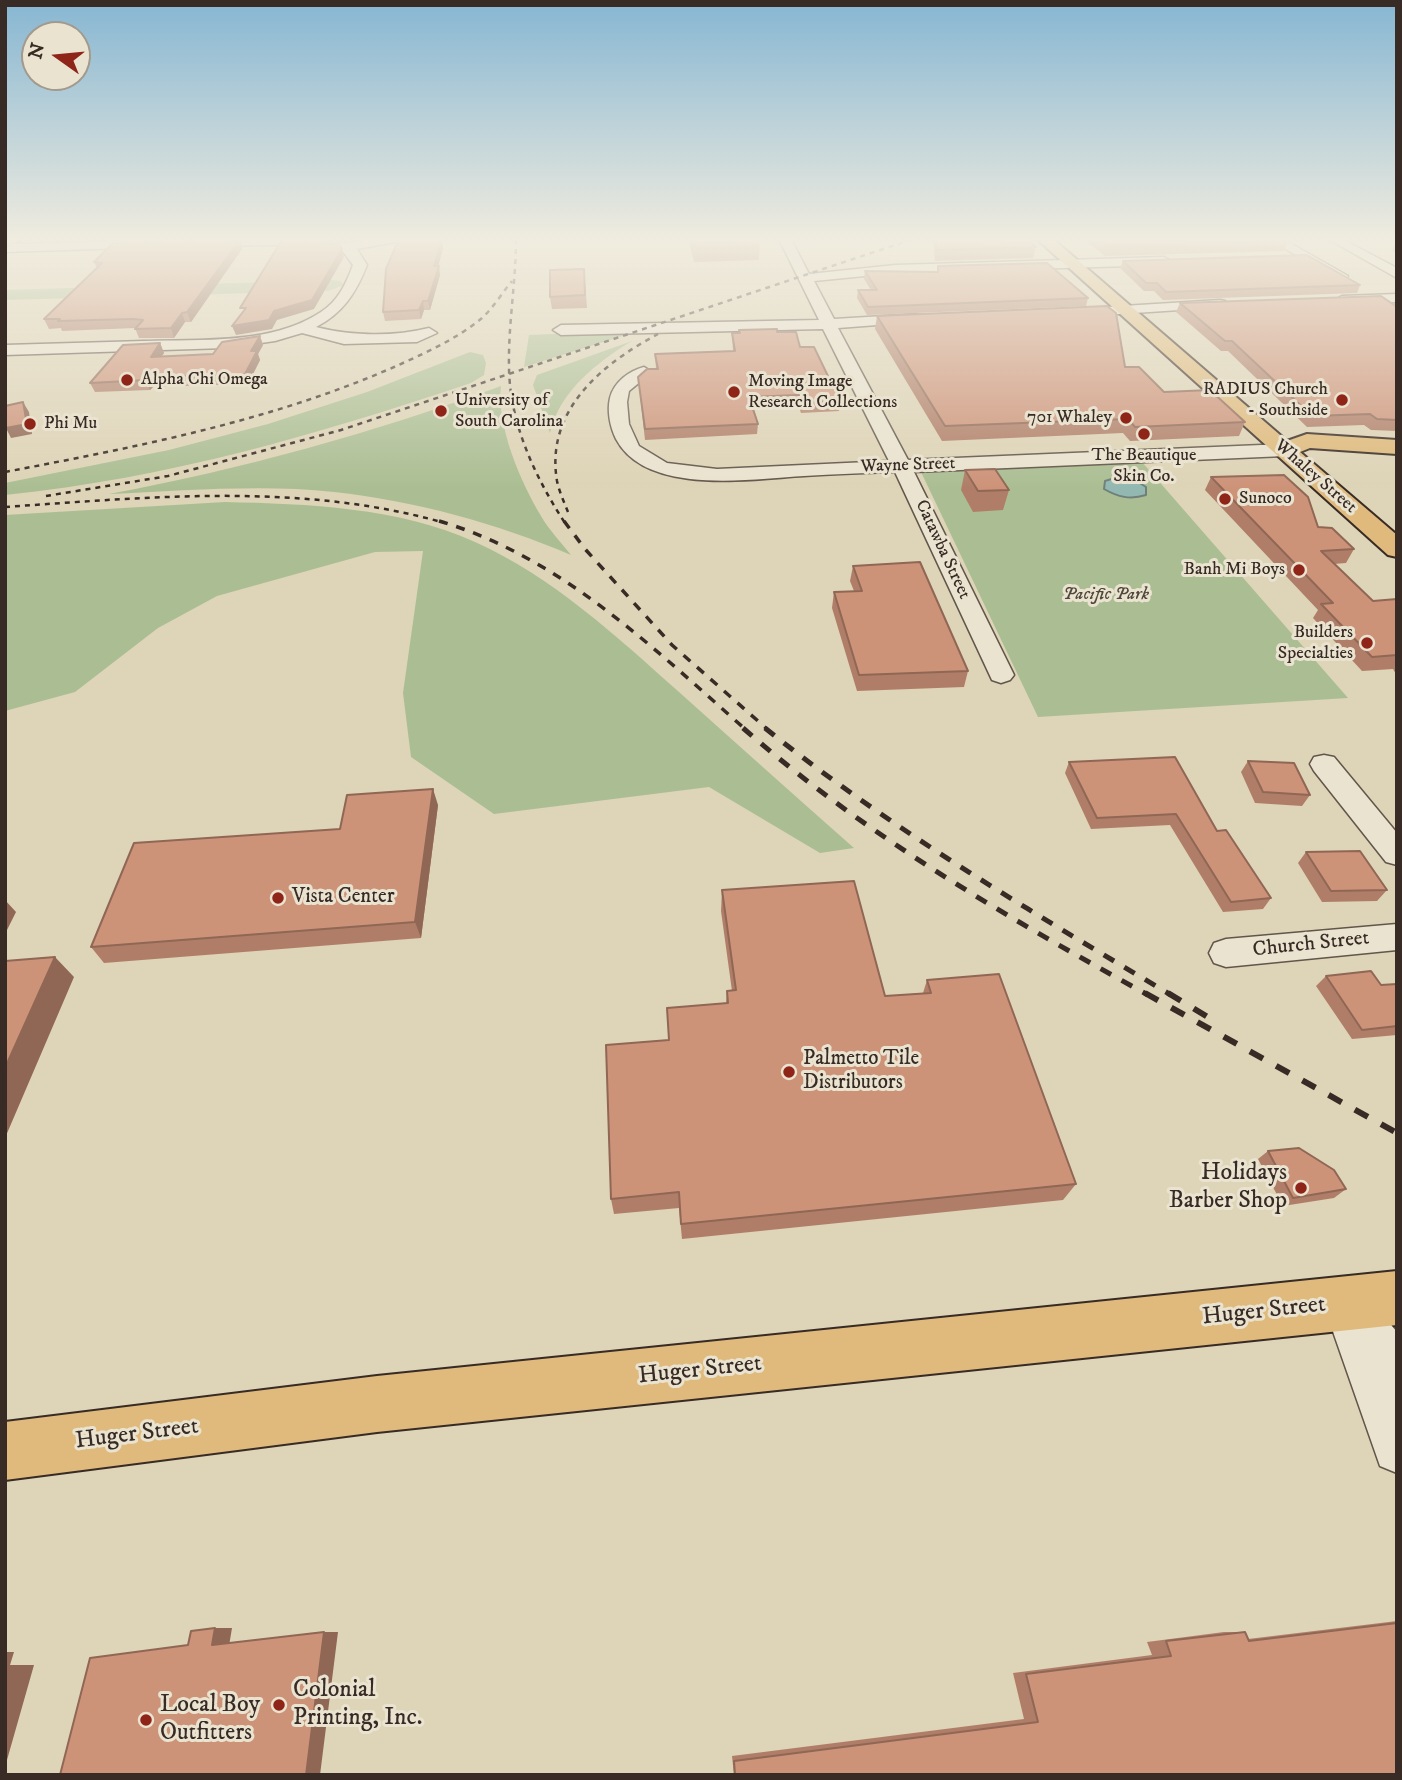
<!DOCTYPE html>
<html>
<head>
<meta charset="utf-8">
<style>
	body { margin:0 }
	#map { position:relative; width:1402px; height:1780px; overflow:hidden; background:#ded4b7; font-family:"IM FELL DW Pica",serif }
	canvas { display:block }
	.frame { position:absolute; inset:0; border:7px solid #382b25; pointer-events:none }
	.north { position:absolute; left:21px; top:21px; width:70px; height:70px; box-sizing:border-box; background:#eae3d0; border:2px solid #a3998c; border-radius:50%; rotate:285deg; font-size:19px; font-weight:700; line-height:28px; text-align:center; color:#382b25 }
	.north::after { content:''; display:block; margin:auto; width:24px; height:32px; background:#8f2418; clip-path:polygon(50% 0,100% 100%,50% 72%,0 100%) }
</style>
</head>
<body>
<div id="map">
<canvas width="1402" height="1780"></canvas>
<div class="frame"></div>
<div class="north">N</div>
</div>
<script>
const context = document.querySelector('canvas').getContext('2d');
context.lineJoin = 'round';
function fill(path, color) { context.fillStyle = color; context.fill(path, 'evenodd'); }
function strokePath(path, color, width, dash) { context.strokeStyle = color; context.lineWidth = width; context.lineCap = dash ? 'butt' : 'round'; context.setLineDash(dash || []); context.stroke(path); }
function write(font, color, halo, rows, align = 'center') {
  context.font = font + ' "IM FELL DW Pica",serif'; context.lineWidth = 6; context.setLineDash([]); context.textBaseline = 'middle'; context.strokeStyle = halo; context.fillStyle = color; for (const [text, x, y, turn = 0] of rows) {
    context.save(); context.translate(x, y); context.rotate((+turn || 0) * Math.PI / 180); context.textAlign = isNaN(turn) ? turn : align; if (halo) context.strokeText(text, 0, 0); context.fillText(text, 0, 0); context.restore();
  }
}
fill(new Path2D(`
	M 332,280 L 340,281 L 344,285 L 328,291 L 5,300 L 5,290 Z
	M 575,333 L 632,333 L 524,367 L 529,335 Z
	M 632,341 C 597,362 559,392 550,433 L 533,385 L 537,375 Z
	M 470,352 L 483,355 L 486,363 L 484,375 L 471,383 C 316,435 169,478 5,495 L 5,483 L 169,450 L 268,424 L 367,392 Z
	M 501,386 C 496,425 521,483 541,516 C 549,530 561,542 571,555 C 496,523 416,501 334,492 C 260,484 183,491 109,494 C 243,469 373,433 501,386 Z
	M 1142,462 L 1348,698 L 1038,717 L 921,472 Z
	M 225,502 C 308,504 398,507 475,542 C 553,577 616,636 679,692 C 737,744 795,796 854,848 L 820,853 L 709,787 L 494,814 L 411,757 L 403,693 L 423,551 L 375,552 L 217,596 L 158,628 L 75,692 L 5,711 L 5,515 Z`), '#abbe93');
const water = new Path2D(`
	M 1118,477 L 1135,480 L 1146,487 L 1146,495 C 1130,500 1118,497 1104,489 L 1105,481 Z`);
fill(water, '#93b8b2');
strokePath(water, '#6f807a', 2);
const minor = new Path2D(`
	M 199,239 L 305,239 L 346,243 L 373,239 L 398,239 L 396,242 L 357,249 L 367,265 C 356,293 343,313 316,327 C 352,336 393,337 429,328 L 437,333 L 417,342 L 344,344 L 302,333 L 275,341 L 226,348 L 5,355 L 5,345 C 51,344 98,342 144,341 C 201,339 271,345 321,312 C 338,301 346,284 353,265 L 342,250 L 294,245 L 195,246 L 195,240 Z
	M 779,239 L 791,239 L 809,274 L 895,265 L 1164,257 L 1171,261 L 1164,265 L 895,273 L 814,281 L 834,319 L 917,314 L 924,318 L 917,322 L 838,328 L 908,460 L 1285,444 L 1294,450 L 1285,456 L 914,472 L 1014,675 L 1010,680 L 1001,683 L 992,680 L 895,472 C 865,473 834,474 804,476 C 751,479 646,496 616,439 C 610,427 607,411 610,398 C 614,382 629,371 644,367 L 652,372 L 629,391 L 627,402 L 629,424 L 639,446 L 667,463 L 717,469 L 889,461 L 823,329 L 561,335 L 553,330 L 561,325 L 819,320 Z
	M 1269,239 L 1283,239 L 1348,276 L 1346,279 L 1336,279 Z
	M 1328,239 L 1342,239 L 1397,268 L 1397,278 Z
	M 154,240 L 160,244 L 158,247 L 5,252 L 5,244 Z
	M 1397,294 L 1397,302 L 1342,304 L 1335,300 L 1342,296 Z
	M 1220,300 L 1225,301 L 1227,304 L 1225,307 L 1074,317 L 1067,313 L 1074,309 Z
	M 1324,755 L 1334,757 L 1397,833 L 1397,865 L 1386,862 L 1314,771 L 1310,764 L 1314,757 Z
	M 1397,924 L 1397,950 L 1226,967 L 1214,963 L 1209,953 L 1214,943 L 1226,939 Z
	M 1345,1281 L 1360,1288 L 1367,1305 L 1377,1308 L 1397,1332 L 1397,1473 L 1380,1466 L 1323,1303 L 1330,1288 Z`);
const major = new Path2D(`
	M 5,239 L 21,239 L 5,250 Z
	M 1037,239 L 1053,239 L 1287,441 L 1307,434 L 1397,440 L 1397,454 L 1310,448 L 1300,452 L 1397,535 L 1397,557 L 1388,555 Z
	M 1397,1271 L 1397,1325 L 377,1432 L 5,1480 L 5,1422 L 377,1376 Z`);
strokePath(minor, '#62554a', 3);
strokePath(major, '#382b25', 4);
fill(minor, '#eae3d0');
fill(major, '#dfba7c');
strokePath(new Path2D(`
	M 516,239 C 516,282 508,325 509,368 C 510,424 535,477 565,523
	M 5,472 C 136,447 271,421 394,367 C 423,354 457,339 482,318 C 493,308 502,293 512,281
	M 46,496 L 168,476 L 341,430 L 913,239
	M 5,507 C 152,497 301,482 445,523
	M 568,512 C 564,502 559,491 557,481 C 545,410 602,364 658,334`), '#382b25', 2.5, [5, 5]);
strokePath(new Path2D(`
	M 439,521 C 561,557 652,647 745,729
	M 564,521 L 585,549 L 672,645 L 767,729`), '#382b25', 3.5, [9, 9]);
strokePath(new Path2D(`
	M 743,728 C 866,836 1005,916 1148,995
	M 765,728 C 892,830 1032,912 1171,995`), '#382b25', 5, [12, 12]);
strokePath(new Path2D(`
	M 1145,993 L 1397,1133
	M 1168,993 L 1211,1019`), '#382b25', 6, [15, 15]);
fill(new Path2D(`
	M 688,239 L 759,239 L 760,241 L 759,260 L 694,262 Z
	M 933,239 L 1027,239 L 1036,247 L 1033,258 L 935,261 Z
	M 1083,239 L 1284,239 L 1288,241 L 1284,251 L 1105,256 Z
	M 240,240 L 242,249 L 191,322 L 185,322 L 174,338 L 139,338 L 135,328 L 62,331 L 61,328 L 49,329 L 44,319 L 97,268 L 94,262 Z
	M 1395,244 L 1397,244 L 1397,254 L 1392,250 Z
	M 443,248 L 438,266 L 440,275 L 430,310 L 424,310 L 421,319 L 385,321 L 383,312 Z
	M 1123,261 L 1360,285 L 1357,293 L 1163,300 L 1154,291 L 1144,291 L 1120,268 Z
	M 938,266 L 1088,298 L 1086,306 L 867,315 L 857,298 L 858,290 L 871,290 L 864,279 L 865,271 L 937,272 Z
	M 584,269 L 587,308 L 552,309 L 550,297 Z
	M 1180,303 L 1397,307 L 1397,431 L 1371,430 L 1364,425 L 1307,427 L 1228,351 L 1221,351 L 1176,312 Z
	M 877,316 L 1125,367 L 1164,392 L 1245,422 L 1239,436 L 1130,441 L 1123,433 L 942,441 L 875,329 Z
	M 777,332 L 800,347 L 840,401 L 839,411 L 801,413 L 798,405 L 752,407 L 758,424 L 757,434 L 645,440 L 638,377 L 656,369 L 655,354 L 733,351 L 732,333 Z
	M 260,336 L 263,345 L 258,354 L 260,360 L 248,384 L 153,387 L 150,390 L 95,392 L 90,383 L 160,343 L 164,353 L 162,356 L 213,354 Z
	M 965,470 L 1009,490 L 1003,510 L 973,512 L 961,490 Z
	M 1211,477 L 1318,527 L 1354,549 L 1346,563 L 1334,564 L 1373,601 L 1397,599 L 1397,676 L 1393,669 L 1362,671 L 1313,618 L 1318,610 L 1205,490 Z
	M 853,566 L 968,671 L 964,687 L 857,691 L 832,608 L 834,592 L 854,591 L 850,581 Z
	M 1248,761 L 1310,795 L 1302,806 L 1255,803 L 1241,772 Z
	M 1069,762 L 1217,831 L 1271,898 L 1263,909 L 1223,912 L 1170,825 L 1091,829 L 1065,773 Z
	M 438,805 L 421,938 L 104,963 L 91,947 L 340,829 Z
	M 1306,852 L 1387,890 L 1377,901 L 1322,902 L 1298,863 Z
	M 722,890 L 885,996 L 923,993 L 927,980 L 1076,1184 L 1063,1200 L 682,1239 L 679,1208 L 614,1214 L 611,1199 L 726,1003 L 727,991 L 732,991 L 721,911 Z
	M 1326,976 L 1381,985 L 1397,984 L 1397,1035 L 1352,1039 L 1316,986 Z
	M 1268,1151 L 1346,1189 L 1334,1198 L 1283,1206 L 1258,1159 Z
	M 1397,1621 L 1397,1775 L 734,1775 L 732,1756 L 1024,1719 L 1013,1673 L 1152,1655 L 1147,1642 L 1224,1632 L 1245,1632 L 1248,1639 Z`), '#b07e68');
fill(new Path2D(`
	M 240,240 L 242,249 L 191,322 L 187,312 Z
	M 442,240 L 443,248 L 436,275 L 434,266 Z
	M 342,249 L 344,257 L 314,309 L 277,320 L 272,329 L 236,335 L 232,326 L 274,311 Z
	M 439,266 L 440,275 L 430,310 L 428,301 Z
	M 423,301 L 424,310 L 421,319 L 419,310 Z
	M 182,313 L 185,322 L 174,338 L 171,328 Z
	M 260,336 L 263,345 L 258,354 L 260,360 L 248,384 L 245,374 L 251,351 Z
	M 160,343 L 164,353 L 155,366 L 151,357 Z
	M 148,377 L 153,387 L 150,390 L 146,380 Z
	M 23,402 L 29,412 L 32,434 L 11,438 L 6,428 Z
	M 433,789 L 438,805 L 421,938 L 415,922 Z
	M 5,900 L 16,912 L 5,934 Z
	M 55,957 L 74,977 L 5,1138 L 5,1068 Z
	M 215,1628 L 232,1628 L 229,1646 L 212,1645 Z
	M 324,1632 L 338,1632 L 320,1775 L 306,1775 Z
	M 5,1652 L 14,1652 L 10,1665 L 34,1665 L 5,1767 Z`), '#906755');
const building = new Path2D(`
	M 693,239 L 759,239 L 760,241 L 694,243 Z
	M 936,239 L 1027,239 L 1036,247 L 937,250 Z
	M 1097,239 L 1284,239 L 1288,241 L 1108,246 Z
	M 240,240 L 187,312 L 182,313 L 171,328 L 135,329 L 143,320 L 133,319 L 58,321 L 60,319 L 44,319 L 102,263 L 94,262 L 113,243 Z
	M 282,240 L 339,244 L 342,249 L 312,300 L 274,311 L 269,320 L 232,326 L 246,308 L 240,308 Z
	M 442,240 L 434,266 L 439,266 L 428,301 L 423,301 L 419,310 L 383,312 L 386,269 L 398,241 Z
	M 1307,255 L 1360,285 L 1166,292 L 1157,283 L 1146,283 L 1123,261 Z
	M 1047,263 L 1088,298 L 868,307 L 858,290 L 877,290 L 865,271 L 938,272 L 938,266 Z
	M 584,269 L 585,295 L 550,297 L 550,270 Z
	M 1381,296 L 1397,307 L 1397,420 L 1377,419 L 1370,414 L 1312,416 L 1232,341 L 1225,341 L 1180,303 Z
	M 1107,306 L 1116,313 L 1125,367 L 1139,367 L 1164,392 L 1210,390 L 1245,422 L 1135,427 L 1128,419 L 945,426 L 877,316 Z
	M 777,329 L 777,332 L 796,332 L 800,347 L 814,347 L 840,401 L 802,403 L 799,395 L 749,397 L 758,424 L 645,429 L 638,377 L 647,369 L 658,369 L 655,354 L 735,351 L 732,333 L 740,333 L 739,330 Z
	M 260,336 L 251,351 L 257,351 L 245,374 L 148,377 L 146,380 L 90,383 L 123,345 L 160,343 L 151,357 L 213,354 L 222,342 Z
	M 23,402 L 27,424 L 6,428 L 5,406 Z
	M 995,469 L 1009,490 L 978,491 L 965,470 Z
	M 1284,475 L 1308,497 L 1318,527 L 1332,528 L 1354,549 L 1321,551 L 1373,601 L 1397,599 L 1397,655 L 1372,657 L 1321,604 L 1333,603 L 1211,477 Z
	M 920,562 L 968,671 L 859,675 L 834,592 L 862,591 L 853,566 Z
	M 1175,757 L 1217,831 L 1226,830 L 1271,898 L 1231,902 L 1176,814 L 1097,818 L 1069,762 Z
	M 1248,761 L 1294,763 L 1310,795 L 1263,792 Z
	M 433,789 L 415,922 L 91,947 L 134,843 L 340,829 L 347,795 Z
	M 1360,851 L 1387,890 L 1331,891 L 1306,852 Z
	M 854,881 L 885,996 L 931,993 L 927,980 L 999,974 L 1076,1184 L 681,1224 L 679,1192 L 611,1199 L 606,1045 L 669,1040 L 667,1008 L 728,1003 L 727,991 L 736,990 L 722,890 Z
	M 55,957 L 5,1068 L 5,961 Z
	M 1371,971 L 1381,985 L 1397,984 L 1397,1026 L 1362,1030 L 1326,976 Z
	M 1299,1148 L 1334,1170 L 1346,1189 L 1293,1198 L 1268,1151 Z
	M 1397,1623 L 1397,1775 L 735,1775 L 734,1761 L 1038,1722 L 1026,1674 L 1171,1656 L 1166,1641 L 1245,1632 L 1249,1641 Z
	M 215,1628 L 212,1645 L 324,1632 L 306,1775 L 60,1775 L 90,1658 L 188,1645 L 191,1631 Z`);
fill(building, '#cd9379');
strokePath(building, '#906755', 2);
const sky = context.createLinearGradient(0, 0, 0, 488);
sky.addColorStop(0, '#86b6d2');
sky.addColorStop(0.49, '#f0ecdf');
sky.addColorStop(1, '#f0ecdf00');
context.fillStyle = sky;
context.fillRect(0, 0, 1402, 488);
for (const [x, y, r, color] of [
	[127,380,7,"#8f2418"],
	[734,392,7,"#8f2418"],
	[1342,400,7,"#8f2418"],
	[441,411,7,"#8f2418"],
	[1126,418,7,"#8f2418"],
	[30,424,7,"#8f2418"],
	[1144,434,7,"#8f2418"],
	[1225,499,7,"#8f2418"],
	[1299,570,7,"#8f2418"],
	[1367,643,7,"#8f2418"],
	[278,898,7,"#8f2418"],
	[789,1072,7,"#8f2418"],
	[1301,1188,7,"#8f2418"],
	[279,1705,7,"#8f2418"],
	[146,1720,7,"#8f2418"]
]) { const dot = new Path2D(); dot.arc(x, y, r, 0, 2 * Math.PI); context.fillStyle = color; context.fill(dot); strokePath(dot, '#eae3d0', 2.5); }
write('18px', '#382b25', '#eae3d0', [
	["Alpha Chi Omega",141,380],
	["Moving Image",748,382],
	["Research Collections",748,403],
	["RADIUS Church",1328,390,"right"],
	["- Southside",1328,411,"right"],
	["University of",455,401],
	["South Carolina",455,422],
	["701 Whaley",1112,418,"right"],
	["Phi Mu",44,424],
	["The Beautique",1144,456,"center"],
	["Skin Co.",1144,477,"center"],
	["Sunoco",1239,499],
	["Banh Mi Boys",1285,570,"right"],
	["Builders",1353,633,"right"],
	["Specialties",1353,654,"right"]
], 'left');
write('18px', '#382b25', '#eae3d0', [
	["Wayne Street",908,466,-2],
	["Whaley Street",1315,477,41],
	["Catawba Street",942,550,65]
]);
write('italic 18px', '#4f483b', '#eae3d0', [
	["Pacific Park",1106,595]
]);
write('21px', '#382b25', '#eae3d0', [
	["Vista Center",292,898],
	["Palmetto Tile",803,1060],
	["Distributors",803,1084]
], 'left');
write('21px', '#382b25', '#eae3d0', [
	["Church Street",1311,945,-6]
]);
write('24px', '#382b25', '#eae3d0', [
	["Holidays",1287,1174,"right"],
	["Barber Shop",1287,1202,"right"],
	["Colonial",293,1691],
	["Printing, Inc.",293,1719],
	["Local Boy",160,1706],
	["Outfitters",160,1734]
], 'left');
write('24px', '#382b25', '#eae3d0', [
	["Huger Street",1264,1312,-6],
	["Huger Street",700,1371,-6],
	["Huger Street",137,1435,-7]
]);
</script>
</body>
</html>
